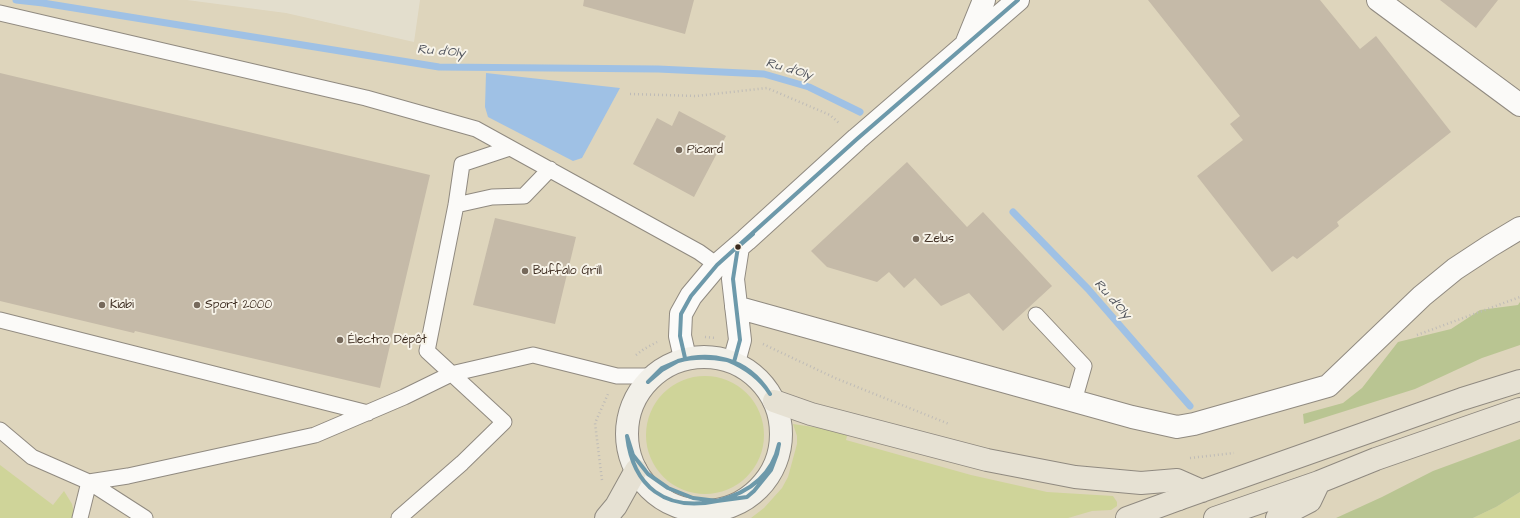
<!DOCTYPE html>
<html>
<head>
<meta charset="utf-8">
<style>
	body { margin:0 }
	canvas { display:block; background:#e3decd }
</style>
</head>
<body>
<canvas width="1520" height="518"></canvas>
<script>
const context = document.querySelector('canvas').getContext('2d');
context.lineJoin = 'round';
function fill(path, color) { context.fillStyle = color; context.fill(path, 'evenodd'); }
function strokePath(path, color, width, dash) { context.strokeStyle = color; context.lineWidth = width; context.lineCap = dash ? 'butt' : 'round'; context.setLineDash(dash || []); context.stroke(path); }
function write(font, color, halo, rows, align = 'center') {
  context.font = font + ' "Architects Daughter",sans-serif'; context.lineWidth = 4; context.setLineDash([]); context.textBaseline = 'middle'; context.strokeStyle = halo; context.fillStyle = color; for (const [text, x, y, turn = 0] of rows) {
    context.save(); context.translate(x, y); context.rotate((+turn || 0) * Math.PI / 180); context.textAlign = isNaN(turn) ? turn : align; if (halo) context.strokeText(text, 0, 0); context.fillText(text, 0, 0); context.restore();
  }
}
fill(new Path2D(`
	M 0,0 L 187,0 L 286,13 L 414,42 L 420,0 L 1520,0 L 1520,512 L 1509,518 L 0,518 Z`), '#ded5bc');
fill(new Path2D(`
	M646 435a59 59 0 1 1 118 0a59 59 0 1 1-118 0Z
	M 793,424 L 820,428 L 845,433 L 847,436 L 846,440 L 971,475 L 1047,492 L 1113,496 L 1117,502 L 1117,506 L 1111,510 L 1092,511 L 1068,518 L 751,518 L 764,508 L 782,488 L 788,477 L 797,444 L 797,436 Z
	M 0,465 L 53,505 L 64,491 L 72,504 L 75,518 L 0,518 Z
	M 1520,492 L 1520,518 L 1473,518 L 1496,507 Z`), '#cfd499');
fill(new Path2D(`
	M 1520,302 L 1520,345 L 1482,358 L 1415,389 L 1304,424 L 1303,414 L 1343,403 L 1362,388 L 1398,342 L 1451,329 L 1480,310 L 1518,305 Z
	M 1520,439 L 1520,492 L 1496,507 L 1473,518 L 1336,518 L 1382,497 L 1433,471 Z`), '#b9c592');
fill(new Path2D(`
	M 486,73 L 620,88 L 582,158 L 573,161 L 488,117 L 485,107 Z`), '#9fc1e5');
strokePath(new Path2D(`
	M 16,0 L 43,3 L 439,67 L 658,69 L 764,74 L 809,87 L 860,112
	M 1013,212 L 1088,289 L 1190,406`), '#9fc1e5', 7);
fill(new Path2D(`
	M 584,0 L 694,0 L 685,34 L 583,6 Z
	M 1148,0 L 1320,0 L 1360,49 L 1376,36 L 1451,132 L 1337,222 L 1339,226 L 1297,259 L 1293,256 L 1272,272 L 1197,176 L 1243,140 L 1230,124 L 1240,116 Z
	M 1440,0 L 1498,0 L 1476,28 Z
	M 0,73 L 430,175 L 380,388 L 135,331 L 134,333 L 0,301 Z
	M 679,111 L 726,136 L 694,197 L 633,164 L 657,118 L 672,126 Z
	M 907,162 L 967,227 L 983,212 L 1052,286 L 1003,331 L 969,293 L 941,306 L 915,278 L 904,288 L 889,272 L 877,282 L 827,267 L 811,251 Z
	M 495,218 L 576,237 L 555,324 L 473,305 Z`), '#c5baa8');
const lane = new Path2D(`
	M 0,13 L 366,98 L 476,129 L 699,252 L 717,265
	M 456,205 L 492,197 L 524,196 L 550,169
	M 1036,315 L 1084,366 L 1074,401
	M 0,320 L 368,413
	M 0,430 L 32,457 L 89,482 L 145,518
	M 89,482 L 128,476 L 315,435 L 404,397 L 451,374 L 533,355 L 617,376 L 652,376
	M 80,518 L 89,482
	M 399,518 L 462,463 L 504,422 L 427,351 L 456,205 L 462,164 L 510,148`);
const street = new Path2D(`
	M 1378,0 L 1520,105
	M 967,42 L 984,0
	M 736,307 L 1132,417 L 1177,427 L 1194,424 L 1328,386 L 1422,296 L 1455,269 L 1490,246 L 1520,228
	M 685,358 L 680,336 L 681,314 L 691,296 L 717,265 L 746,240 L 857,139 L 1018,0
	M 734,362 L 740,340 L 733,279 L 738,247`);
const secondary = new Path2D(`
	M627 434a77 77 0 1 1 154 0a77 77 0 1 1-154 0Z`);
const primary = new Path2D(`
	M 606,518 L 616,506 L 636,470
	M 1127,518 L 1179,499`);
const highway = new Path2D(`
	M 774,401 L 811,414 L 987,460 L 1075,477 L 1141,483 L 1177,480 L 1202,491
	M 1179,499 L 1462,399 L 1520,381
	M 1215,518 L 1319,482 L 1376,459 L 1520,409
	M 1277,518 L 1310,501 L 1319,482`);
strokePath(lane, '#908a80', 17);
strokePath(street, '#908a80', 24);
strokePath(secondary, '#908a80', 24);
strokePath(primary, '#908a80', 24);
strokePath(highway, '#908a80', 24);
strokePath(new Path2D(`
	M 630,94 L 696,96 L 767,88 L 830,115 L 840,124
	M 1417,335 L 1520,297
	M 705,337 L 716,338
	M 763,344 L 835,378 L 949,424
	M 636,355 L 644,349 L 657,342
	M 1190,458 L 1234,453
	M 602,480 L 595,423 L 608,394`), '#bebbb7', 2.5, [1, 3]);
strokePath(lane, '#fbfaf8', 15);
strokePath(street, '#fbfaf8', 22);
strokePath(secondary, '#f2f0e9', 22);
strokePath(primary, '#e6e1d3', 22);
strokePath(highway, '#e6e1d3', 22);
strokePath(new Path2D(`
	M 685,358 L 680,336 L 681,314 L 691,296 L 717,265 L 857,139 L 1018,0
	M 727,360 C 745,365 760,378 770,394
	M 727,360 C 744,367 760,378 770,394
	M 678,361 C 694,356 711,355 727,360
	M 678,361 C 695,356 710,357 727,360
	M 734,362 L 740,340 L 733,279 L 738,247 L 753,234
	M 648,382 L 662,368 L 678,361
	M 648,382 L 662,370 L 678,361
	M 627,436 L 633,455 L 648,474 L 668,488 L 693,498 L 717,501
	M 627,436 C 633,487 666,512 717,501
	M 717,501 L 747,497 L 754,491 L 771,470 L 777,454 L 779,444
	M 717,501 C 748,493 772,477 779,444`), '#6d99aa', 4);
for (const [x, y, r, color] of [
	[679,150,4,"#76695b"],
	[916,239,4,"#76695b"],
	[738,247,3.5,"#3b2a1e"],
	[525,271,4,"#76695b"],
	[102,305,4,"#76695b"],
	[197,305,4,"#76695b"],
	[340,340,4,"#76695b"]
]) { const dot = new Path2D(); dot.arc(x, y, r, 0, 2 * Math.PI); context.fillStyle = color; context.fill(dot); strokePath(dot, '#f7f3e8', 1.5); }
write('12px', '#3b2a1e', '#f7f3e8', [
	["Picard",687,150],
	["Zelus",924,239],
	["Buffalo Grill",533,271],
	["Kiabi",110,305],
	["Sport 2000",205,305],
	["Électro Dépôt",348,340]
], 'left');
write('italic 13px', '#50545d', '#f7f3e8', [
	["Ru d'Oly",441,52,5],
	["Ru d'Oly",789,70,16],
	["Ru d'Oly",1112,300,48]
]);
</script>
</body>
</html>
